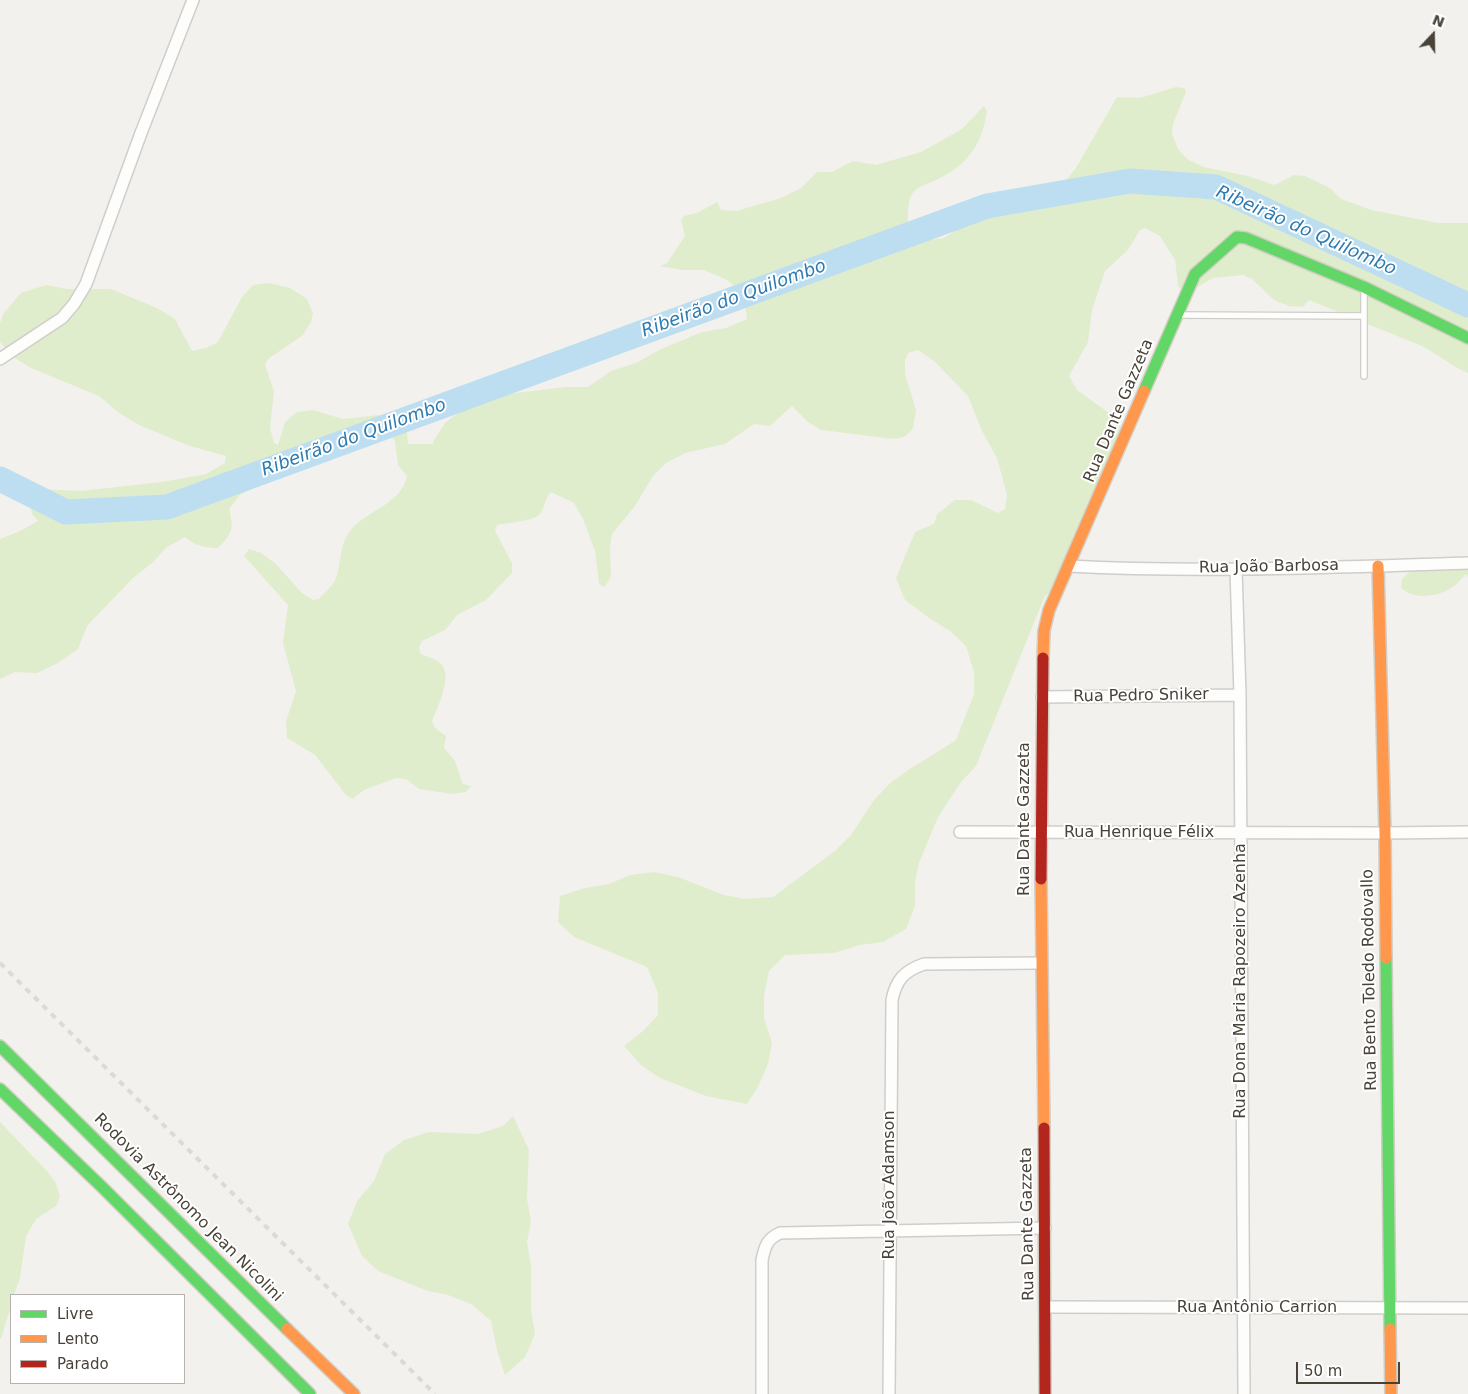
<!DOCTYPE html>
<html>
<head>
<meta charset="utf-8">
<style>
	body { margin:0 }
	#map { position:relative; width:1468px; height:1394px; overflow:hidden; background:#f2f1ed; font-family:"DejaVu Sans",sans-serif }
	canvas { display:block }
	.legend { position:absolute; left:10px; top:1294px; width:175px; height:90px; box-sizing:border-box; background:#fff; border:1px solid #b6b3af; margin:0; padding:6px 9px; list-style:none; font-size:15px; color:#494238 }
	.legend li { display:flex; align-items:center; gap:10px; height:25px }
	.legend b { width:25px; border:1px solid #b6b3af }
	.north { position:absolute; left:1408px; top:10px; width:50px; height:50px; -webkit-text-stroke:4px #fff; paint-order:stroke; rotate:21deg; font-size:14px; font-weight:700; line-height:20px; text-align:center; color:#494238 }
	.north::after { content:''; display:block; margin:auto; width:18px; height:22px; background:#494238; clip-path:polygon(50% 0,100% 100%,50% 72%,0 100%) }
	.scale { position:absolute; left:1296px; top:1362px; width:104px; height:22px; box-sizing:border-box; border:2px solid #494238; border-top:0; padding-left:6px; font-size:15px; line-height:18px; white-space:nowrap; color:#494238; -webkit-text-stroke:4px #fff; paint-order:stroke }
</style>
</head>
<body>
<div id="map">
<canvas width="1468" height="1394"></canvas>
<ul class="legend">
<li><b style="height:6px;background:#63d668"></b>Livre</li>
<li><b style="height:6px;background:#ff974d"></b>Lento</li>
<li><b style="height:6px;background:#b3261e"></b>Parado</li>
</ul>
<div class="north">N</div>
<div class="scale">50 m</div>
</div>
<script>
const context = document.querySelector('canvas').getContext('2d');
context.lineJoin = 'round';
function fill(path, color) { context.fillStyle = color; context.fill(path, 'evenodd'); }
function strokePath(path, color, width, dash) { context.strokeStyle = color; context.lineWidth = width; context.lineCap = dash ? 'butt' : 'round'; context.setLineDash(dash || []); context.stroke(path); }
function write(font, color, halo, rows, align = 'center') {
  context.font = font + ' "DejaVu Sans",sans-serif'; context.lineWidth = 4; context.setLineDash([]); context.textBaseline = 'middle'; context.strokeStyle = halo; context.fillStyle = color; for (const [text, x, y, turn = 0] of rows) {
    context.save(); context.translate(x, y); context.rotate((+turn || 0) * Math.PI / 180); context.textAlign = isNaN(turn) ? turn : align; if (halo) context.strokeText(text, 0, 0); context.fillText(text, 0, 0); context.restore();
  }
}
fill(new Path2D(`
	M 1176,87 L 1184,88 L 1186,92 L 1173,124 L 1172,134 L 1178,149 L 1187,159 L 1204,167 L 1248,176 L 1275,185 L 1294,175 L 1305,176 L 1330,188 L 1341,199 L 1372,210 L 1438,223 L 1468,223 L 1468,373 L 1459,369 L 1424,347 L 1309,300 L 1303,307 L 1289,306 L 1274,300 L 1252,279 L 1243,275 L 1213,278 L 1194,289 L 1181,290 L 1178,286 L 1175,260 L 1160,236 L 1145,228 L 1140,230 L 1128,250 L 1105,271 L 1092,310 L 1088,342 L 1069,376 L 1077,390 L 1116,418 L 1120,427 L 1068,571 L 1044,598 L 976,766 L 961,782 L 938,817 L 919,863 L 915,883 L 915,906 L 906,929 L 883,942 L 860,945 L 834,953 L 785,955 L 769,971 L 764,996 L 764,1018 L 772,1043 L 768,1064 L 758,1087 L 747,1104 L 706,1096 L 660,1078 L 642,1066 L 624,1046 L 643,1031 L 658,1015 L 658,993 L 647,967 L 574,937 L 558,922 L 560,896 L 585,888 L 609,884 L 630,875 L 654,872 L 678,877 L 724,895 L 745,899 L 773,897 L 835,851 L 851,835 L 874,800 L 889,784 L 908,770 L 931,756 L 956,740 L 974,694 L 974,672 L 966,646 L 950,631 L 929,618 L 905,600 L 896,578 L 915,532 L 934,524 L 937,514 L 955,500 L 971,500 L 998,513 L 1005,509 L 1007,495 L 997,458 L 982,431 L 968,396 L 934,361 L 918,350 L 908,353 L 905,361 L 905,374 L 916,410 L 913,429 L 904,437 L 893,439 L 821,430 L 808,422 L 792,406 L 770,426 L 754,424 L 725,444 L 685,453 L 666,463 L 653,476 L 635,506 L 612,534 L 610,547 L 611,576 L 605,587 L 599,584 L 595,551 L 583,519 L 574,503 L 551,492 C 544,499 546,507 540,514 C 534,521 507,523 497,525 L 495,531 L 512,563 L 512,573 L 486,600 L 457,615 L 445,630 L 422,641 L 419,648 L 421,654 C 427,657 434,658 439,662 C 455,673 437,708 432,721 L 435,728 L 446,736 L 444,748 L 455,761 L 463,784 L 471,786 L 466,792 L 453,794 L 419,789 L 406,779 L 396,778 L 364,790 L 353,799 L 346,795 L 315,755 L 287,738 L 286,721 L 296,691 L 283,643 L 288,605 L 244,556 L 249,549 L 261,553 L 275,563 L 302,593 L 313,600 L 319,599 C 324,593 333,586 336,578 C 342,563 339,544 350,531 C 366,510 401,505 407,476 L 398,465 L 395,441 L 391,436 L 366,439 L 312,455 L 240,495 L 229,509 C 234,529 233,533 218,548 C 207,548 194,546 185,537 L 167,547 L 152,563 L 133,578 L 87,626 L 78,649 L 58,663 L 37,673 L 15,672 L 0,679 L 0,539 L 18,532 L 38,521 L 32,514 L 29,494 L 36,489 L 80,491 L 162,482 L 206,474 L 225,463 L 226,456 L 190,446 L 141,426 L 119,413 L 99,396 L 31,368 L 13,357 L 0,342 L 0,323 L 4,313 L 21,293 L 46,285 L 67,289 L 111,289 L 157,308 L 175,319 L 192,351 L 206,348 L 218,342 L 242,297 L 253,285 L 270,283 L 290,288 L 307,299 L 313,313 L 311,322 L 303,335 L 268,359 L 265,365 L 274,391 L 270,428 L 274,443 L 278,445 L 285,422 L 297,412 L 313,410 L 343,419 L 388,414 L 405,408 L 408,444 L 433,444 L 434,440 L 445,423 L 464,408 L 486,399 L 515,393 L 566,387 L 588,387 L 611,371 L 636,363 L 659,350 L 702,332 L 726,328 L 747,319 L 744,295 L 727,280 L 704,270 L 682,270 L 660,266 L 667,263 L 685,236 L 681,220 L 684,216 L 697,213 L 717,202 L 721,210 L 736,211 L 781,198 L 801,188 L 817,172 L 832,172 L 853,161 L 876,165 L 921,152 L 962,129 L 984,106 L 987,111 C 982,145 967,166 936,180 C 927,184 915,187 911,196 C 910,197 909,203 909,204 C 906,220 909,227 913,242 L 944,238 L 979,215 L 996,208 L 1047,204 L 1076,168 L 1117,97 L 1140,98 Z
	M 1468,557 L 1468,577 L 1466,574 C 1461,579 1457,585 1451,588 C 1438,597 1413,600 1401,588 L 1402,579 L 1414,567 Z
	M 513,1116 L 529,1150 L 527,1198 L 531,1222 L 527,1242 L 531,1266 L 531,1310 L 535,1334 L 525,1357 L 505,1375 L 497,1350 L 491,1321 L 471,1304 L 448,1295 L 428,1291 L 378,1271 L 362,1256 L 348,1224 L 357,1201 L 374,1181 L 385,1154 L 404,1140 L 429,1132 L 478,1134 L 503,1126 Z
	M 0,1122 L 47,1171 L 56,1183 L 60,1197 L 56,1206 L 36,1219 L 26,1236 L 20,1278 L 14,1295 L 11,1295 L 11,1306 L 1,1339 L 0,1338 Z`), '#e0edcd');
strokePath(new Path2D(`
	M 0,479 L 66,512 L 167,507 L 987,206 L 1130,181 L 1216,187 L 1468,305`), '#bdddf0', 25);
const lane = new Path2D(`
	M 1180,315 L 1364,316
	M 1364,376 L 1364,290`);
const street = new Path2D(`
	M 0,359 L 62,318 L 74,304 L 86,284 L 141,133 L 193,0
	M 1069,566 C 1202,573 1335,567 1468,563
	M 1236,569 L 1240,695 L 1244,1394
	M 1042,697 L 1240,695
	M 960,832 L 1385,833 L 1468,832
	M 1046,1307 L 1468,1308
	M 762,1394 L 762,1260 C 765,1246 767,1239 780,1233 L 1045,1228
	M 889,1394 L 892,1000 C 896,980 904,971 924,964 L 1041,963`);
const fast = new Path2D(`
	M 1144,391 L 1195,274 L 1237,237 L 1246,238 L 1364,287 L 1468,338
	M 1386,958 L 1390,1329
	M 0,1046 L 287,1329
	M 0,1089 L 102,1187 L 310,1394`);
const slow = new Path2D(`
	M 1378,566 L 1385,833 L 1386,958
	M 1043,658 L 1044,631 L 1049,610 L 1144,391
	M 1041,879 L 1044,1128
	M 287,1329 L 354,1394
	M 1390,1329 L 1391,1394`);
const jam = new Path2D(`
	M 1041,879 L 1043,658
	M 1044,1128 L 1045,1394`);
strokePath(lane, '#d0ceca', 8);
strokePath(street, '#d0ceca', 14);
strokePath(fast, '#d2cec4', 14);
strokePath(slow, '#d2cec4', 14);
strokePath(jam, '#d2cec4', 14);
strokePath(lane, '#fdfdfc', 5.5);
strokePath(street, '#fdfdfc', 11);
strokePath(fast, '#63d668', 11);
strokePath(slow, '#ff974d', 11);
strokePath(jam, '#b3261e', 11);
strokePath(new Path2D(`
	M 0,963 L 435,1394`), '#dadad9', 4, [6, 6]);
write('16px', '#494238', '#fff', [
	["Rua Dante Gazzeta",1119,411,-67],
	["Rua João Barbosa",1269,567,-1],
	["Rua Pedro Sniker",1141,696,-1],
	["Rua Dante Gazzeta",1025,819,-90],
	["Rua Henrique Félix",1139,833],
	["Rua Bento Toledo Rodovallo",1370,980,-91],
	["Rua Dona Maria Rapozeiro Azenha",1241,981,-90],
	["Rua João Adamson",890,1185,-90],
	["Rodovia Astrônomo Jean Nicolini",188,1208,45],
	["Rua Dante Gazzeta",1028,1224,-91],
	["Rua Antônio Carrion",1257,1308]
]);
write('italic 18px', '#2d7bb0', '#fff', [
	["Ribeirão do Quilombo",1306,231,24],
	["Ribeirão do Quilombo",734,299,-20],
	["Ribeirão do Quilombo",354,438,-20]
]);
</script>
</body>
</html>
